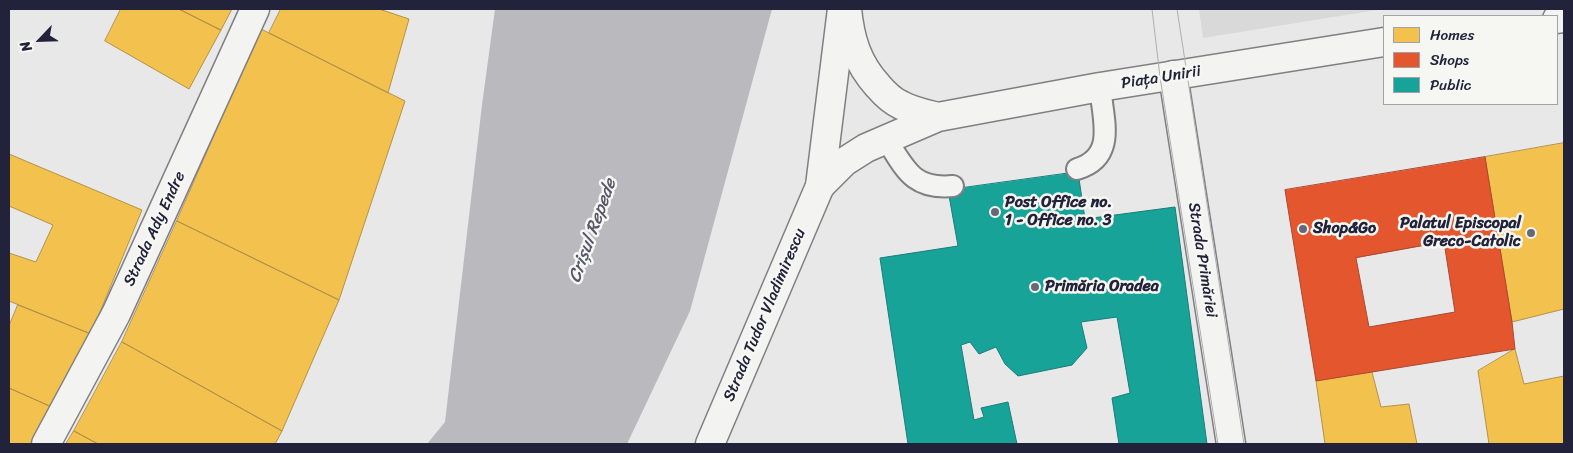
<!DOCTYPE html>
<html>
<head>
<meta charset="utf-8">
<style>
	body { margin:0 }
	#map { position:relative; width:1573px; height:453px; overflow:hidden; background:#e8e8e8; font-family:Sriracha,sans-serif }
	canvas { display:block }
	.frame { position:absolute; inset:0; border:10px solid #22223b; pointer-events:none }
	.legend { position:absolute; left:1383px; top:15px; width:175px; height:90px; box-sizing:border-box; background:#f6f6f2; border:1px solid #a1a1a9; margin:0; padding:6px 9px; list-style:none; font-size:15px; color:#22223b }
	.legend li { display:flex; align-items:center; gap:10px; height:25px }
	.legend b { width:25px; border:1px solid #a1a1a9 }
	.north { position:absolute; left:15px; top:15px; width:50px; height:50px; -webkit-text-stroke:4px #f6f6f2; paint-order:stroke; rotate:246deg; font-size:14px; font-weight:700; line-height:20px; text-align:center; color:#22223b }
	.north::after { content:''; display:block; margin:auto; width:18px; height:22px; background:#22223b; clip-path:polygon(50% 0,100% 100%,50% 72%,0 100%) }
</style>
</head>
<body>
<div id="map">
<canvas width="1573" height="453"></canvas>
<div class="frame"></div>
<ul class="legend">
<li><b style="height:14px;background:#f2c14e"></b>Homes</li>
<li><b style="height:14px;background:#e4572e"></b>Shops</li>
<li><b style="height:14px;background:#17a398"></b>Public</li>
</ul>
<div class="north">N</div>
</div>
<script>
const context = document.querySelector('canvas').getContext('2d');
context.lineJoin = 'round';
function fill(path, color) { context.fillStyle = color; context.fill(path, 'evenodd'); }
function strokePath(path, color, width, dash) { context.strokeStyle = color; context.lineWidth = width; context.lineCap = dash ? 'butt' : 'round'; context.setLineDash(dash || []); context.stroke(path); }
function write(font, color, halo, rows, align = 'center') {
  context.font = font + ' Sriracha,sans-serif'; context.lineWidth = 5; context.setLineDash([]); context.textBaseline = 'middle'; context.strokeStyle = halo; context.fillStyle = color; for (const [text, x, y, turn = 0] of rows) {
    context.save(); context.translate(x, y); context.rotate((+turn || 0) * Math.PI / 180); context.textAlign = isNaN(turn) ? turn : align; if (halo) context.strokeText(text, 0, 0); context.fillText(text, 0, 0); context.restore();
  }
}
fill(new Path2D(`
	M 1199,9 L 1383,9 L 1203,38 Z`), '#d9d9da');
fill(new Path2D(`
	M 495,9 L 772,9 L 690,311 L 627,444 L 427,444 L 445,422 L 482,105 Z`), '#b9b9be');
const homes = new Path2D(`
	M 121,9 L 179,9 L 221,30 L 189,89 L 105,41 Z
	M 179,9 L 232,9 L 221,30 Z
	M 281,9 L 379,9 L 409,19 L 388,93 L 269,33 Z
	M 261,29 L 405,101 L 339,300 L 177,221 Z
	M 1564,143 L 1564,309 L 1512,322 L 1485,157 Z
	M 9,154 L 142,210 L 91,334 L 9,301 L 9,253 L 36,262 L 53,225 L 9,206 Z
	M 177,221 L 339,300 L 282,431 L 122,342 Z
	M 18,305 L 91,334 L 54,408 L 9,388 L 9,326 Z
	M 122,342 L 282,431 L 275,444 L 98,444 L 74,431 Z
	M 1515,349 L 1524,384 L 1564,376 L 1564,444 L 1489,444 L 1478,371 Z
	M 1372,372 L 1381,407 L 1409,404 L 1417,444 L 1325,444 L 1316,381 Z
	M 9,388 L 54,408 L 31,444 L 9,444 Z
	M 74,431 L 98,444 L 66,444 Z`);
fill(homes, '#f2c14e');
strokePath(homes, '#b49148', 1);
const shops = new Path2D(`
	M 1485,157 L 1512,322 L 1515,349 L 1316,381 L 1285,190 ZM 1444,242 L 1455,312 L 1369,327 L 1356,258 Z`);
fill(shops, '#e4572e');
strokePath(shops, '#aa4732', 1);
const public = new Path2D(`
	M 1078,172 L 1085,219 L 1175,207 L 1207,444 L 1119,444 L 1112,398 L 1130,393 L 1117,317 L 1081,322 L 1087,348 L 1072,365 L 1018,376 L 1005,364 L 996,347 L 979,354 L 970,342 L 961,345 L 974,420 L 984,417 L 981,408 L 1008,402 L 1017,444 L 908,444 L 880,258 L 958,246 L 948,190 Z`);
fill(public, '#17a398');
strokePath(public, '#1a7c7c', 1);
const lane = new Path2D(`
	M 886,139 C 905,168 912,190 953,186
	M 1077,169 C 1117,157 1103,120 1100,87`);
const street = new Path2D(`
	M 847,9 C 850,39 857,63 878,86 C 884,93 892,101 901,105 C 912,111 926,114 938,117
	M 1557,19 L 1564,18
	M 820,186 L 844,162 L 866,148 L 938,117 L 1100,87 L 1384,42
	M 46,444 L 116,314 L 255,9`);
const secondary = new Path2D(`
	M 1173,75 L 1231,444
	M 710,444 L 820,186 L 842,9`);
strokePath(lane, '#808084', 24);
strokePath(street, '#808084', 31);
strokePath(secondary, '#808084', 31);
strokePath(lane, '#f3f3f1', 20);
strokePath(street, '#f3f3f1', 28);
strokePath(secondary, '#f3f3f1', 28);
strokePath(new Path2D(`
	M 1152,9 L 1160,77 L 1218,444
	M 1177,9 L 1244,444`), '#aeaeb0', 1);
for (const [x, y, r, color] of [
	[995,212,5,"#676778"],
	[1303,229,5,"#676778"],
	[1531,233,5,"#676778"],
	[1035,287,5,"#676778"]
]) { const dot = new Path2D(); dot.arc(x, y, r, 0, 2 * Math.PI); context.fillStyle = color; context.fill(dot); strokePath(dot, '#f6f6f2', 2); }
write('16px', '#22223b', '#f6f6f2', [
	["Piața Unirii",1161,78,-9],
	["Strada Ady Endre",155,229,-65],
	["Strada Primăriei",1202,260,81],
	["Strada Tudor Vladimirescu",765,315,-67]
]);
write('bold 16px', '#22223b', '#f6f6f2', [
	["Post Office no.",1005,203],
	["1 - Office no. 3",1005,221],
	["Palatul Episcopal",1521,224,"right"],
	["Greco-Catolic",1521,242,"right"],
	["Shop&Go",1313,229],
	["Primăria Oradea",1045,287]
], 'left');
write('italic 18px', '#565668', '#f6f6f2', [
	["Crișul Repede",593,231,-70]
]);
</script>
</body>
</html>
